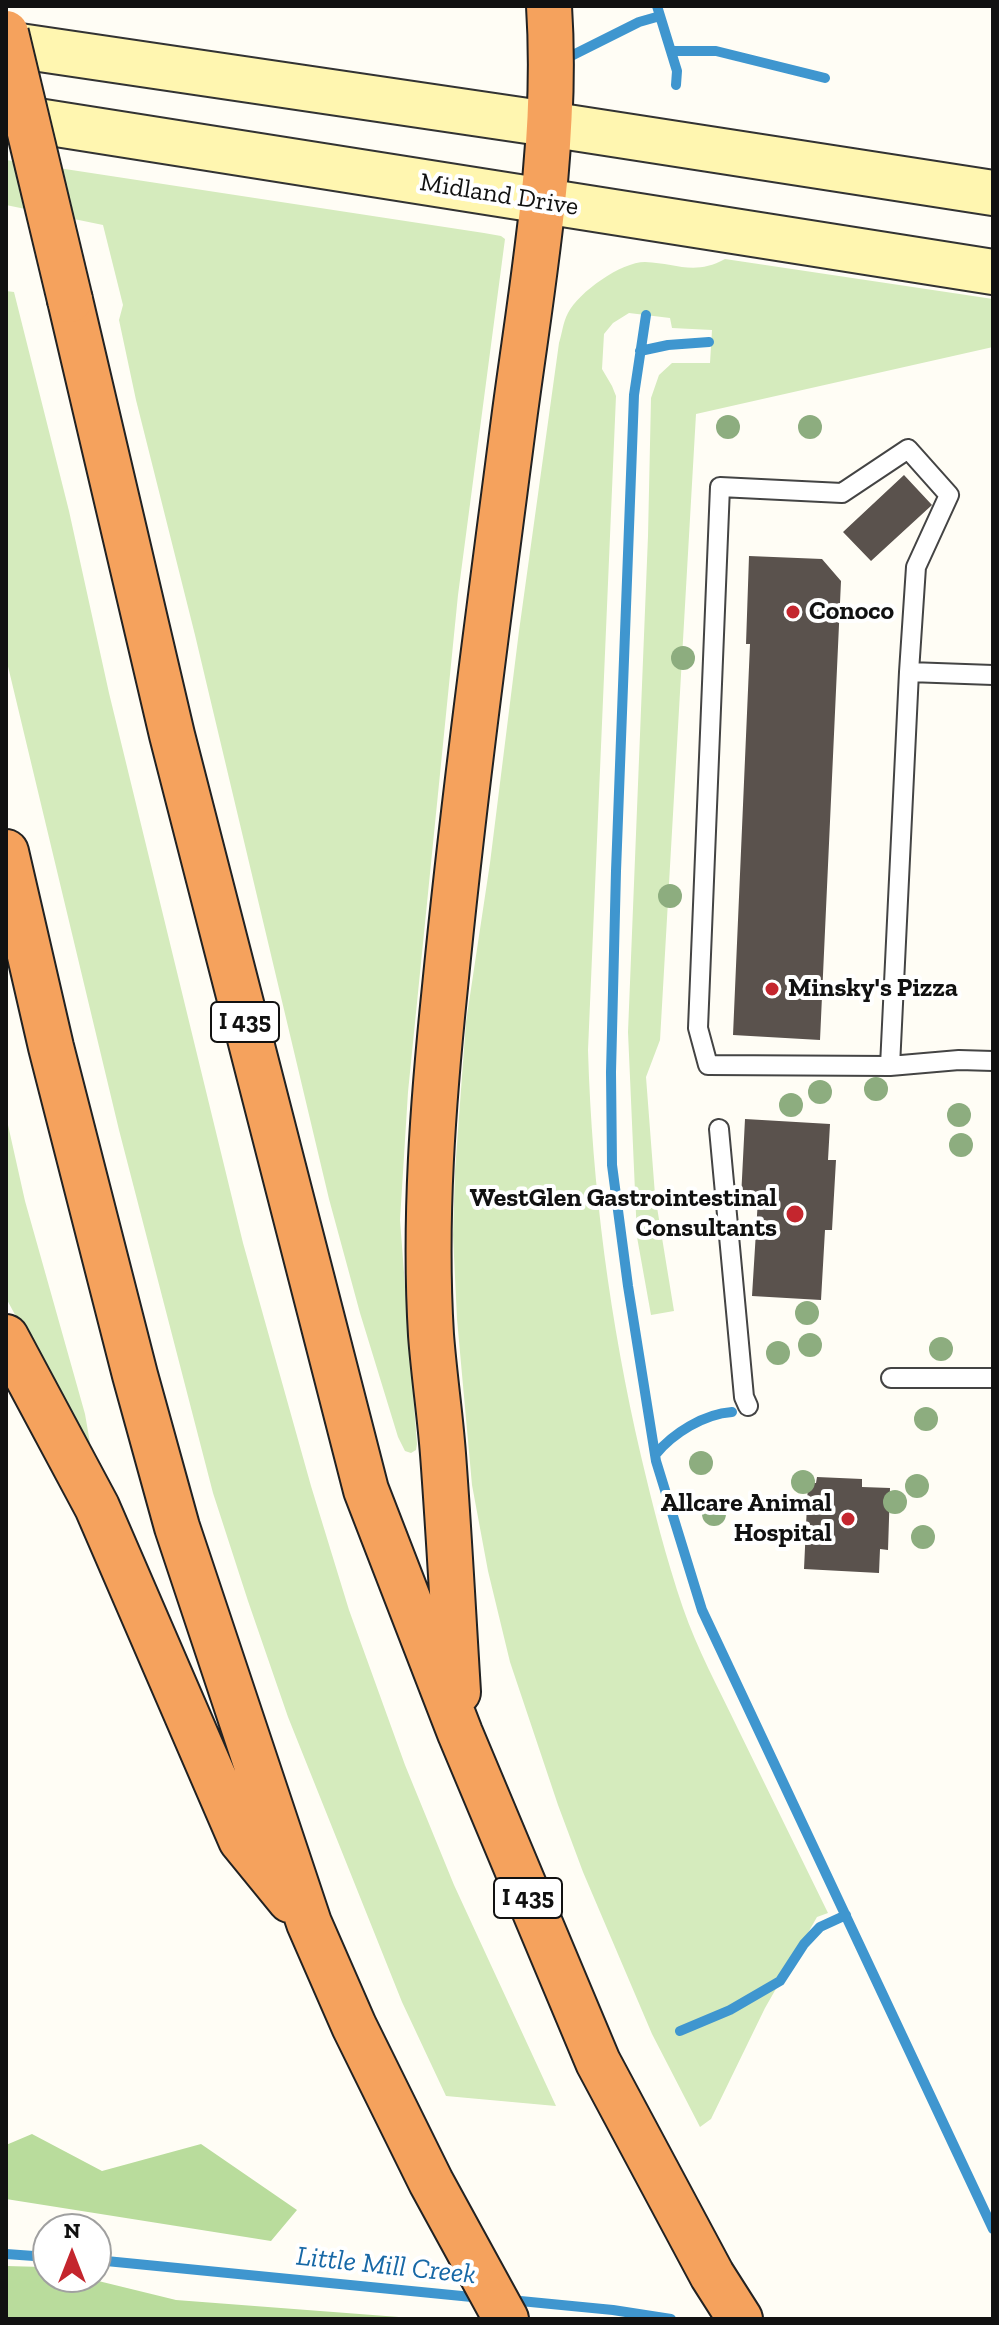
<!DOCTYPE html>
<html>
<head>
<meta charset="utf-8">
<style>
	body { margin:0 }
	#map { position:relative; width:999px; height:2325px; overflow:hidden; background:#fffdf5; font-family:"Zilla Slab",serif }
	canvas { display:block }
	.frame { position:absolute; inset:0; border:8px solid #111; pointer-events:none }
	.north { position:absolute; left:32px; top:2213px; width:80px; height:80px; box-sizing:border-box; background:#fff; border:2px solid #a0a0a0; border-radius:50%; rotate:0deg; font-size:22px; font-weight:700; line-height:32px; text-align:center; color:#111 }
	.north::after { content:''; display:block; margin:auto; width:28px; height:36px; background:#c4262e; clip-path:polygon(50% 0,100% 100%,50% 72%,0 100%) }
</style>
</head>
<body>
<div id="map">
<canvas width="999" height="2325"></canvas>
<div class="frame"></div>
<div class="north">N</div>
</div>
<script>
const context = document.querySelector('canvas').getContext('2d');
context.lineJoin = 'round';
function fill(path, color) { context.fillStyle = color; context.fill(path, 'evenodd'); }
function strokePath(path, color, width, dash) { context.strokeStyle = color; context.lineWidth = width; context.lineCap = dash ? 'butt' : 'round'; context.setLineDash(dash || []); context.stroke(path); }
function write(font, color, halo, rows, align = 'center') {
  context.font = font + ' "Zilla Slab",serif'; context.lineWidth = 8; context.setLineDash([]); context.textBaseline = 'middle'; context.strokeStyle = halo; context.fillStyle = color; for (const [text, x, y, turn = 0] of rows) {
    context.save(); context.translate(x, y); context.rotate((+turn || 0) * Math.PI / 180); context.textAlign = isNaN(turn) ? turn : align; if (halo) context.strokeText(text, 0, 0); context.fillText(text, 0, 0); context.restore();
  }
}
fill(new Path2D(`
	M 6,160 L 484,233 L 501,236 L 505,239 L 458,595 L 408,1092 L 400,1220 L 417,1444 L 416,1450 L 411,1453 L 405,1451 L 398,1437 L 360,1313 L 329,1199 L 195,635 L 136,400 L 119,320 L 123,305 L 103,225 L 6,205 Z
	M 725,259 L 993,299 L 993,347 L 696,414 L 660,1040 L 646,1077 L 655,1195 L 674,1311 L 651,1315 L 637,1237 L 628,1032 L 648,536 L 651,398 L 659,375 L 672,363 L 710,363 L 712,330 L 672,328 L 670,318 L 629,313 L 613,323 L 604,334 L 602,369 L 612,386 L 616,396 L 588,1050 C 592,1187 610,1322 641,1456 C 653,1507 666,1558 683,1608 C 697,1649 719,1689 738,1729 C 768,1790 798,1852 828,1913 L 817,1917 L 765,2008 L 711,2119 L 700,2127 L 652,2034 L 583,1872 L 558,1805 L 510,1662 L 488,1571 L 472,1485 L 457,1319 L 453,1235 L 455,1171 L 466,1022 L 490,863 L 519,631 L 559,343 C 562,334 563,322 568,313 C 579,292 621,262 645,262 C 676,263 694,276 725,259 Z
	M 6,291 L 14,292 L 69,511 L 109,693 L 243,1243 L 311,1486 L 349,1610 L 405,1765 L 454,1885 L 556,2106 L 446,2096 L 402,2002 L 288,1717 L 248,1601 L 213,1493 L 119,1130 L 6,658 Z
	M 6,1116 L 25,1201 L 85,1414 L 90,1443 L 84,1442 L 6,1298 Z`), '#d5ebbd');
fill(new Path2D(`
	M 32,2134 L 102,2171 L 201,2144 L 297,2210 L 271,2241 L 6,2199 L 6,2145 Z
	M 6,2266 L 43,2267 L 48,2268 L 48,2277 L 82,2277 L 176,2300 L 425,2319 L 6,2319 Z`), '#b9dc9c');
strokePath(new Path2D(`
	M 657,6 L 677,71 L 676,85
	M 671,51 L 716,51 L 825,78
	M 569,57 L 639,22 L 660,16
	M 646,315 L 634,395 L 616,871 L 611,1072 L 612,1165 L 628,1286 L 656,1461 L 702,1610 L 993,2229
	M 640,351 L 668,345 L 709,342
	M 655,1455 C 673,1433 704,1414 732,1412
	M 680,2031 L 730,2010 L 780,1981 L 804,1944 L 820,1927 L 846,1915
	M 6,2254 L 48,2257
	M 96,2260 L 482,2298
	M 510,2300 L 613,2310 L 671,2319`), '#3f96cf', 10);
fill(new Path2D(`
	M 904,475 L 932,505 L 871,561 L 843,532 Z
	M 749,556 L 822,559 L 841,581 L 820,1040 L 733,1035 L 750,644 L 746,644 Z
	M 745,1119 L 830,1124 L 828,1160 L 836,1160 L 832,1230 L 825,1230 L 821,1300 L 752,1296 L 758,1199 L 741,1198 Z
	M 817,1477 L 862,1479 L 862,1487 L 890,1488 L 888,1550 L 880,1549 L 879,1573 L 804,1569 L 808,1483 L 816,1483 Z`), '#5a524d');
const service = new Path2D(`
	M 909,672 L 993,675
	M 890,1066 L 909,672 L 916,567 L 949,495 L 908,449 L 842,493 L 720,487 L 698,1028 L 708,1065 L 890,1066 L 959,1060 L 993,1061
	M 719,1129 L 744,1397 L 748,1406
	M 891,1378 L 993,1378`);
const secondary = new Path2D(`
	M 6,44 L 548,124 L 993,193
	M 6,116 L 993,272`);
const motorway = new Path2D(`
	M 70,300 L 172,735 L 366,1490 L 460,1733 L 598,2062 L 712,2275 L 740,2319
	M 6,852 L 51,1047 L 135,1375 L 177,1527 L 309,1923 L 354,2026 L 431,2182 L 506,2319
	M 6,1337 L 97,1507 L 241,1840 L 290,1900
	M 458,1692 C 453,1612 449,1533 443,1454 C 440,1414 434,1375 431,1335 C 424,1220 433,1102 445,987 C 464,795 490,604 515,412 C 533,278 558,142 549,6`);
strokePath(service, '#444', 22);
strokePath(secondary, '#333', 48);
strokePath(motorway, '#222', 48);
strokePath(service, '#fff', 18);
strokePath(secondary, '#fff6b0', 44);
strokePath(motorway, '#f5a25d', 44);
const motorwayBridge = new Path2D(`
	M 6,33 L 70,300`);
strokePath(motorwayBridge, '#222', 48, []);
strokePath(motorwayBridge, '#f5a25d', 44);
context.fillStyle = '#8dad7f';
for (const [x, y] of [
	[728,427],
	[810,427],
	[683,658],
	[670,896],
	[876,1089],
	[820,1092],
	[791,1105],
	[959,1115],
	[961,1145],
	[807,1313],
	[810,1345],
	[941,1349],
	[778,1353],
	[926,1419],
	[701,1463],
	[803,1482],
	[917,1486],
	[895,1502],
	[714,1514],
	[923,1537]
]) { context.beginPath(); context.arc(x, y, 12, 0, 2 * Math.PI); context.fill(); }
for (const [x, y, r, color] of [
	[793,612,8,"#c4262e"],
	[772,989,8,"#c4262e"],
	[795,1214,10,"#c4262e"],
	[848,1519,8,"#c4262e"]
]) { const dot = new Path2D(); dot.arc(x, y, r, 0, 2 * Math.PI); context.fillStyle = color; context.fill(dot); strokePath(dot, '#fff', 3); }
for (const [x, y, w] of [
	[245,1022,68],
	[528,1898,68]
]) { const box = new Path2D(); box.roundRect(x - w / 2, y - 20, w, 40, 6); context.fillStyle = '#fff'; context.fill(box); strokePath(box, '#111', 2); }
write('bold 24px', '#111', null, [
	["I 435",245,1022],
	["I 435",528,1898]
]);
write('26px', '#111', '#fff', [
	["Midland Drive",499,195,9]
]);
write('bold 26px', '#111', '#fff', [
	["Conoco",809,612],
	["Minsky's Pizza",788,989],
	["WestGlen Gastrointestinal",777,1199,"right"],
	["Consultants",777,1229,"right"],
	["Allcare Animal",832,1504,"right"],
	["Hospital",832,1534,"right"]
], 'left');
write('italic 28px', '#1768a6', '#fff', [
	["Little Mill Creek",386,2266,6]
]);
</script>
</body>
</html>
